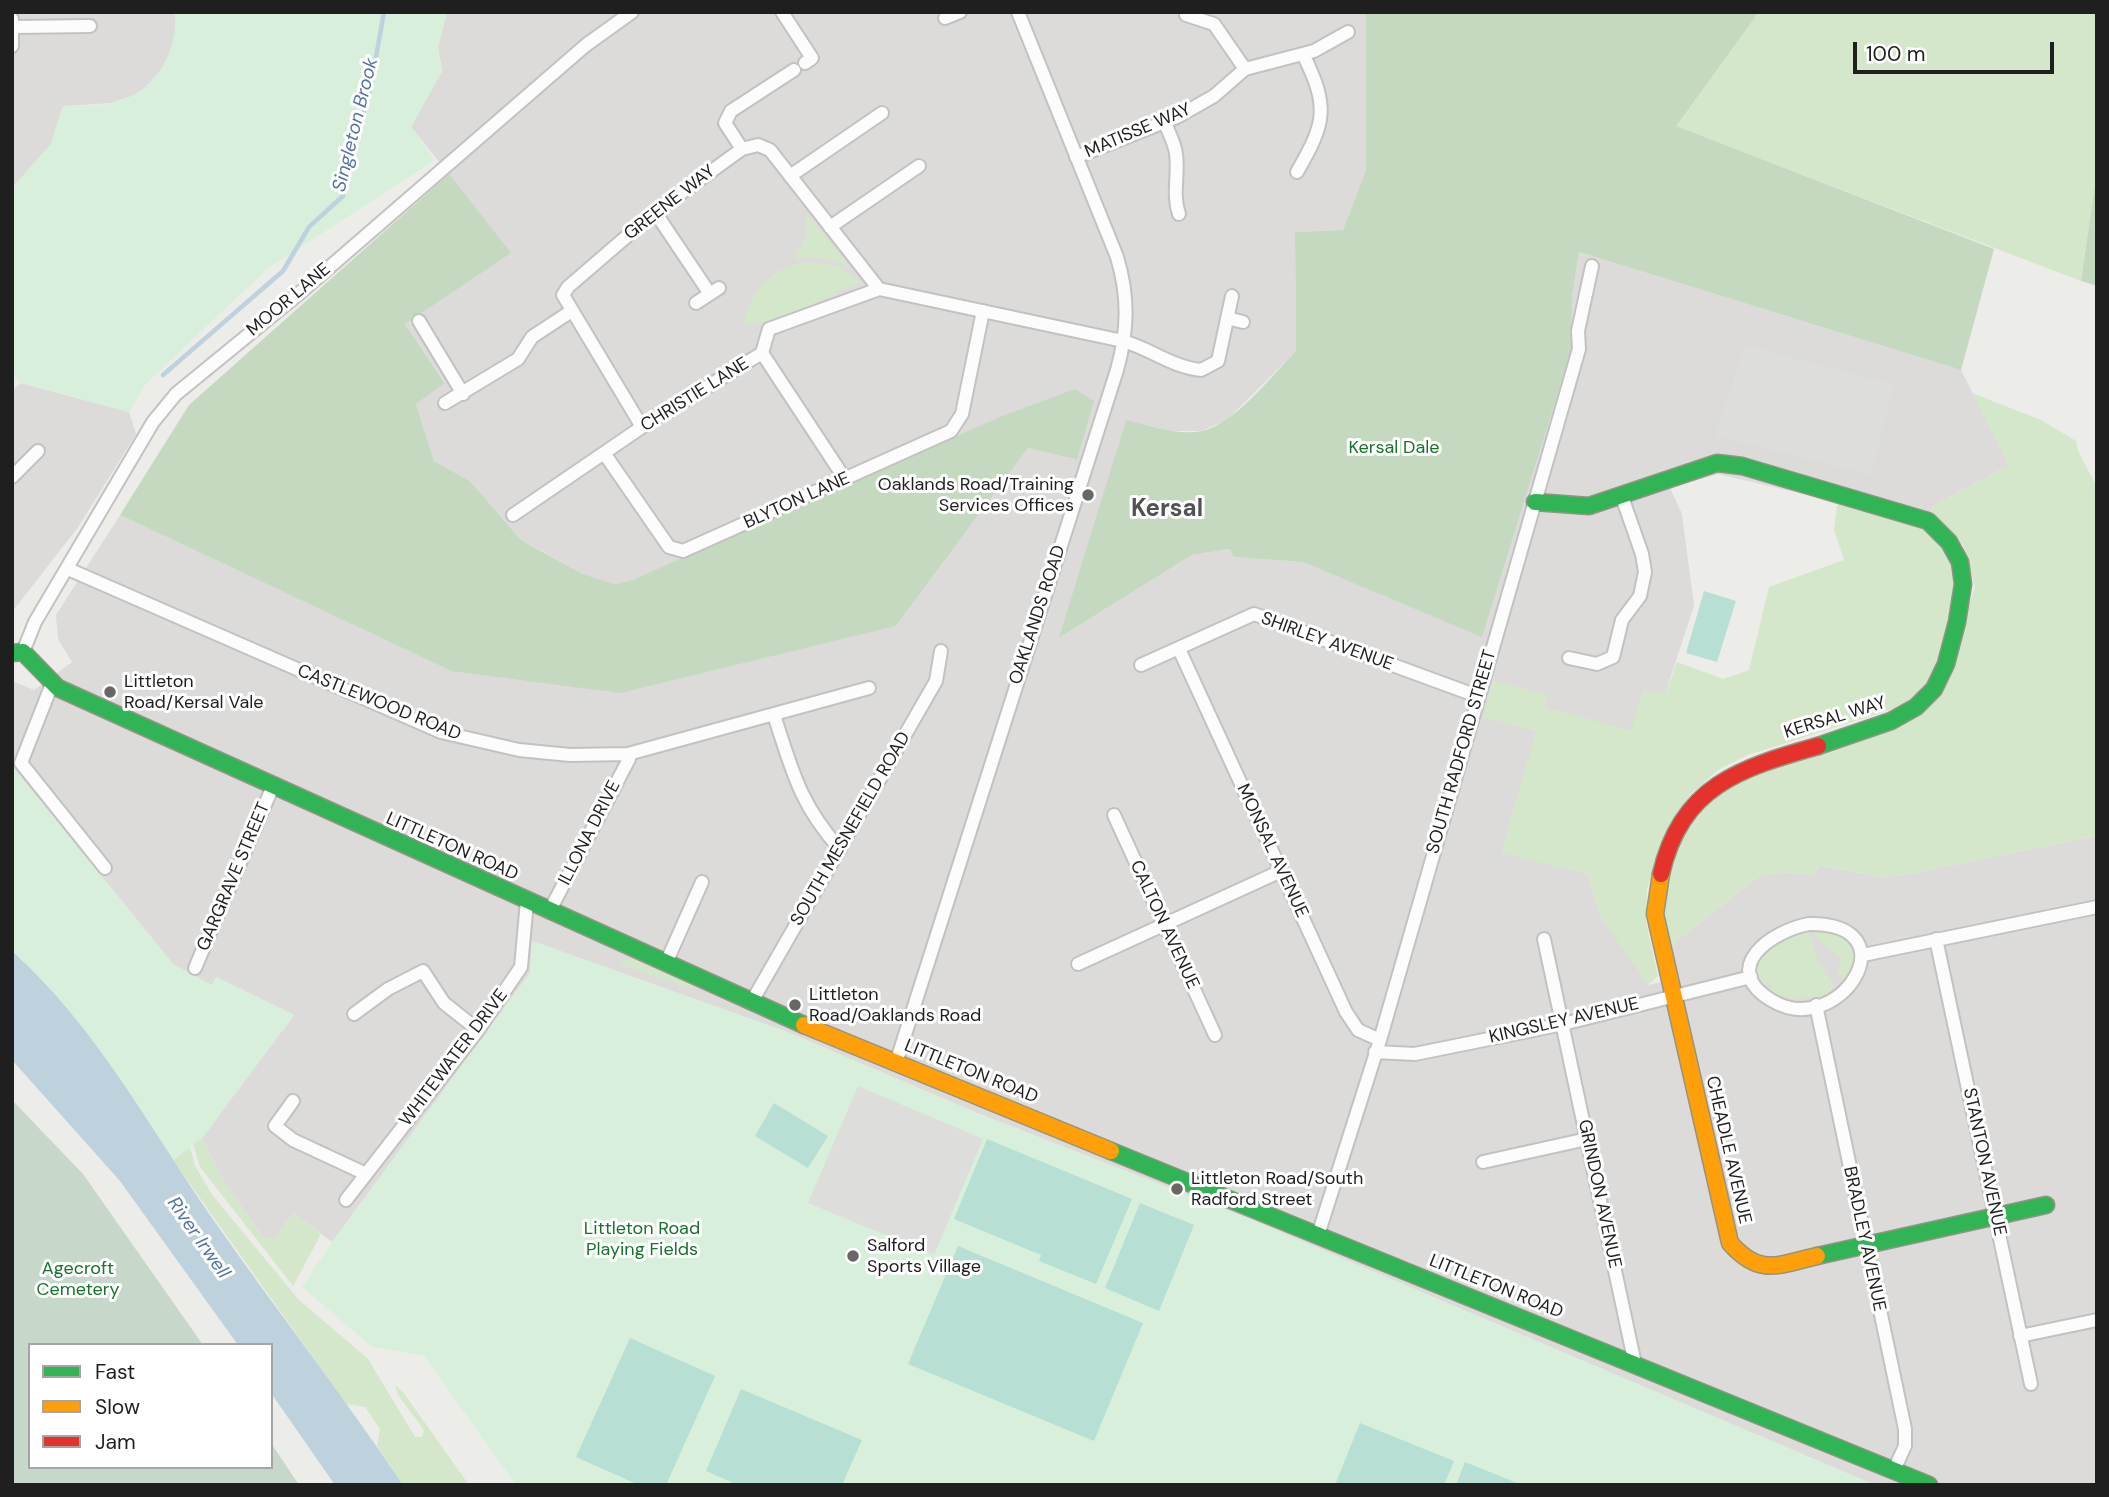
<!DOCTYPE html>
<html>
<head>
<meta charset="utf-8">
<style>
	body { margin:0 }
	#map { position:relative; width:2109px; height:1497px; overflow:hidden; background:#ecece8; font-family:"DM Sans",sans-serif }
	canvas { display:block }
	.frame { position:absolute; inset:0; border:14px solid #1f1f1f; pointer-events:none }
	.legend { position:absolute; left:28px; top:1343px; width:245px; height:126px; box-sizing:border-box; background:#fff; border:2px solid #a5a5a5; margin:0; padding:9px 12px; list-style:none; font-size:21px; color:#1f1f1f }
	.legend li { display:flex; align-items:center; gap:14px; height:35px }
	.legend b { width:35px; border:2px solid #a5a5a5 }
	.scale { position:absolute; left:1853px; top:42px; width:201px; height:32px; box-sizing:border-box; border:4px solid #1f1f1f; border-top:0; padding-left:9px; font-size:21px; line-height:24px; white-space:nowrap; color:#1f1f1f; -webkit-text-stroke:5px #fff; paint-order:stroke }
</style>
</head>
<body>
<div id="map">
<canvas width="2109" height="1497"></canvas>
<div class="frame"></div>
<ul class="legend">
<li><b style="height:9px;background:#30b455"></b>Fast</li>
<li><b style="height:9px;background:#ff9f0a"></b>Slow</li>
<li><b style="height:9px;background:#e5322d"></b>Jam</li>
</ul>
<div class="scale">100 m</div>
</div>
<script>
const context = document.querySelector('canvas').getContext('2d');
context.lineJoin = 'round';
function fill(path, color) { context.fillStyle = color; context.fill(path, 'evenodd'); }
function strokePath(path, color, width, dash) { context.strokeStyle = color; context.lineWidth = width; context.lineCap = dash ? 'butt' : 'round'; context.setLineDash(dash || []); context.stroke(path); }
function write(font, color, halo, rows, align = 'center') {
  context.font = font + ' "DM Sans",sans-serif'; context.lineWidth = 6; context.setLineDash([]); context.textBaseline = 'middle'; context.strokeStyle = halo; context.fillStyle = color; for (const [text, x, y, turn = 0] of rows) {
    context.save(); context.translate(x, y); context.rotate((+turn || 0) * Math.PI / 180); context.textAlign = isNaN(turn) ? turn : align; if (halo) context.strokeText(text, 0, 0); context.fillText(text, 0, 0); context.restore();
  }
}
fill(new Path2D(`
	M 12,12 L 175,12 L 176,31 L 166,64 L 141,93 L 111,103 L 63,106 L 51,144 L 12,188 Z
	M 447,12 L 1366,12 L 1366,170 L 1343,230 L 1295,232 L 1296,351 L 1227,420 L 1201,431 L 1171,431 L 1126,420 L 1061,637 L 1192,555 L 1230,549 L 1233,557 L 1303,562 L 1482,636 L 1572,297 L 1579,252 L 1961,370 L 2009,465 L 1933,506 L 1925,529 L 1820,498 L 1718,474 L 1670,488 L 1682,514 L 1694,606 L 1665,694 L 1631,731 L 1583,873 L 1589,878 L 1600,915 L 1649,985 L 1678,977 L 1670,946 L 1758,877 L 1779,872 L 1814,875 L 1819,865 L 1881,877 L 1904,875 L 2095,836 L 2097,831 L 2097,1485 L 1875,1485 L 1252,1220 L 977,1113 L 790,1033 L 532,941 L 530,973 L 332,1242 L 293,1213 L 274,1240 L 263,1237 L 222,1179 L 202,1138 L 294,1015 L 216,977 L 212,986 L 173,964 L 12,766 L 12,681 L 34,690 L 72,662 L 58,639 L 56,615 L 120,515 L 451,671 L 896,626 L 1028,448 L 1076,460 L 997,418 L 632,580 L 615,584 L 583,574 L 520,539 L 470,481 L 434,461 L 416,404 L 445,382 L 405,324 L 449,174 L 411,127 L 442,71 L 438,47 Z
	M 21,383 L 129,412 L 136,434 L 79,526 L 12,612 L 12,390 Z`), '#dcdbd9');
fill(new Path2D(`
	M 1759,12 L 2097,12 L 2097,171 L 2081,281 L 1675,126 Z
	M 806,213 L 849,266 L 817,257 L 797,259 L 795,256 L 807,235 Z
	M 804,262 L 838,266 L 861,282 L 771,323 L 744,323 C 751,290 771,269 804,262 Z
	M 1972,393 L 2041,420 L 2076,441 L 2078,451 L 2097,487 L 2095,836 L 1904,875 L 1881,877 L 1820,865 L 1815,875 L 1779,872 L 1758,877 L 1670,946 L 1662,899 L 1664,879 L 1686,821 L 1737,775 L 1896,724 L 1945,682 L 1975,587 L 1963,545 L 1931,512 L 1933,506 L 2009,465 Z
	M 1838,498 L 1932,529 L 1945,540 L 1960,588 L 1935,676 L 1925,690 L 1902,706 L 1748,755 L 1718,770 L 1690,795 L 1667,832 L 1647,889 L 1646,922 L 1658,976 L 1648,985 L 1600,915 L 1589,878 L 1583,873 L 1501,853 L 1536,731 L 1483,717 L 1493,681 L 1547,695 L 1545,707 L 1631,731 L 1643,690 L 1665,694 L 1677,662 L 1723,679 L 1749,670 L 1769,587 L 1844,560 L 1834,530 Z
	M 1808,930 L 1817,958 L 1833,984 L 1832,992 L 1814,999 L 1799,996 L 1798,1000 L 1767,992 L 1772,987 L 1768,982 L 1761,986 C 1745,953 1781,936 1808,930 Z
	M 1815,930 C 1844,933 1852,937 1856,967 L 1844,982 L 1838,970 L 1841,958 L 1816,938 Z
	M 628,959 L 635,960 L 693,985 L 691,989 L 619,964 Z
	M 202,1138 L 222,1179 L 263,1237 L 274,1240 L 293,1213 L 321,1234 L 293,1286 L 200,1167 L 193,1144 Z
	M 190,1147 L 195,1166 L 213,1196 L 299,1300 L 368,1359 L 415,1437 L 422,1437 L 424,1430 L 398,1395 L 395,1385 L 403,1392 L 469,1485 L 403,1485 L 377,1446 L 380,1429 L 365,1407 L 346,1404 L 173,1160 Z`), '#d5e7ca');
fill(new Path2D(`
	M 1366,12 L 1759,12 L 1676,126 L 1994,249 L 1961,370 L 1579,252 L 1572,297 L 1571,350 L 1482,637 L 1303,562 L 1233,557 L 1230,549 L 1192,555 L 1059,638 L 1126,420 C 1150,425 1177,436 1202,431 C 1235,424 1272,375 1296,351 L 1295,232 L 1343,230 L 1366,170 Z
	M 2097,171 L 2097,286 L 2081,281 Z
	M 449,174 L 511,253 L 405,324 L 445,383 L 416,404 L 434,461 L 470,481 L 520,539 L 537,549 L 583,574 L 615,584 L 632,580 L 997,418 L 1075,389 L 1094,401 L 1077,460 L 1028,448 L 896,626 L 620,693 L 451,671 L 120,515 L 189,405 Z`), '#c5d9c0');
fill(new Path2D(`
	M 12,1100 L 83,1174 L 203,1345 L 30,1345 L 30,1467 L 271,1467 L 271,1443 L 299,1485 L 12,1485 Z`), '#c7d7ca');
fill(new Path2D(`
	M 175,12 L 447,12 L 438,47 L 442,71 L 411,127 L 435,160 L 267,269 L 146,384 L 129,412 L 21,383 L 12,374 L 12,188 L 51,144 L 63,106 C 79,105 97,106 113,103 C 155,93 178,54 175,12 Z
	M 12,766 L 173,964 L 212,985 L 216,977 L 294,1015 L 202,1138 L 173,1160 C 129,1090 73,1007 12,951 Z
	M 532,941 L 790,1033 L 977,1113 L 1252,1220 L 1875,1485 L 516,1485 L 424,1356 L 371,1346 L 302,1287 L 332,1242 L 530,973 Z`), '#d8f0db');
fill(new Path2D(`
	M 1704,591 L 1736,601 L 1717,662 L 1686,653 Z
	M 774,1103 L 828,1136 L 808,1168 L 755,1136 Z
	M 987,1139 L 1132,1199 L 1096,1284 L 1039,1261 L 1041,1255 L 954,1219 Z
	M 1140,1203 L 1194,1225 L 1159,1311 L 1105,1288 Z
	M 958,1246 L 1143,1323 L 1094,1441 L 908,1364 Z
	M 630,1338 L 715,1376 L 666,1485 L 639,1485 L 576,1457 Z
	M 741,1389 L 862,1440 L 842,1485 L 738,1485 L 706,1471 Z
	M 1360,1423 L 1454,1461 L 1444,1485 L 1335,1485 Z
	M 1465,1462 L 1522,1485 L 1456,1485 Z`), '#b7dfd4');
fill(new Path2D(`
	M 1745,345 L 1894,385 L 1871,475 L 1716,436 Z
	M 858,1086 L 983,1139 L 934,1255 L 808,1203 Z`), '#dddddb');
fill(new Path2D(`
	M 12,951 C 98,1029 147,1124 212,1218 C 274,1307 342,1394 403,1485 L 335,1485 L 271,1393 L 271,1345 L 238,1345 L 120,1181 L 12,1060 Z`), '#bed2dd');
strokePath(new Path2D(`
	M 163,375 L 283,271 L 309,227 L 343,196 L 343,179 L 370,91 L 384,12`), '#bed2dd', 4.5);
const street = new Path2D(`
	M 782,12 L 812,58 L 805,63
	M 1186,15 L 1214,24 L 1245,69
	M 945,18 L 960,12
	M 12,19 L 12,46
	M 14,27 L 90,26
	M 1165,122 C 1168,132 1175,143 1176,154 C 1179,175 1172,194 1179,214
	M 742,149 L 725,123 L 731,111 L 794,70
	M 1076,157 L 1177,117 L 1214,96 L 1245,69 L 1314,51 L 1348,32
	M 1297,172 C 1326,122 1329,107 1303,54
	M 790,176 L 882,113
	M 655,212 L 710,294
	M 830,227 L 919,166
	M 696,303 L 719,288
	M 1227,318 L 1243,322
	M 419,321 L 463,394
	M 762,353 L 845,479
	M 445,403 L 518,359 L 532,337 L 570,312
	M 642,427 L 563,295 L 568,287 L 655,212 L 742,149 L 758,145 L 770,150 L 879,289
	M 604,453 L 669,547 L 683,551 L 951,431 L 962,414 L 983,311
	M 12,477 L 38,451
	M 513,515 L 642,427 L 762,353 L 769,329 L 879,289 L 1123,341 C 1151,349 1172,367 1201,370 L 1218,361 L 1232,296
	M 68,569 L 441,732 L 519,750 L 570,755 L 628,754 L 869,688
	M 1179,649 L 1346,1012 L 1358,1030 L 1380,1040
	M 23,652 L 35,622 L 153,422 L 176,394 L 302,291 L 586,45 L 632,12
	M 1569,658 L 1597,664 L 1613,657 L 1622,620 L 1640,596 L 1645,572 L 1642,554 L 1621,494
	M 1141,665 L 1254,614 L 1477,696
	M 52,684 L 21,763 L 105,868
	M 774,715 C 792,770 800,805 840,849
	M 1114,815 L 1215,1035
	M 549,912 L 629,759 L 628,754
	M 1809,924 C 1914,923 1839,1042 1771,1000 C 1719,968 1771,931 1809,924 Z
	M 1544,939 L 1635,1364
	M 1936,939 L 2031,1384
	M 1863,955 L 2097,907
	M 666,963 L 702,882
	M 1078,964 L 1281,871
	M 195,968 L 273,786
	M 751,1003 L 936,681 L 941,651
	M 1816,1005 L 1905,1429 L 1905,1446 L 1894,1470
	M 354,1014 L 388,989 L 423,971 L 444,1003 L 478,1030
	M 1375,1052 L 1415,1054 L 1563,1024 L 1751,977
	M 896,1063 L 1117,370 C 1128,330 1129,297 1117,257 L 1018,12
	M 293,1101 L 275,1126 L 293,1140 L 366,1174
	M 1483,1162 L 1587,1139
	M 346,1200 L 478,1030 L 521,967 L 527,901
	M 1318,1235 L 1380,1040 L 1579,349 L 1578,331 L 1592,266
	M 2020,1336 L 2097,1320`);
const fast = new Path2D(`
	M 1535,502 L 1589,506 L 1717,463 L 1742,466 L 1928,521 L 1949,542 L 1960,562 L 1963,584 L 1957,622 L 1946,664 L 1934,689 L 1916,707 L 1891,721 L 1818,746
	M 12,653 L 23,652 L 58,688 L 804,1025
	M 1111,1151 L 1929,1485
	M 1817,1256 L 2046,1205`);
const slow = new Path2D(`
	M 1661,874 L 1655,914 L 1730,1243 C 1760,1277 1778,1265 1817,1256
	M 804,1025 L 1111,1151`);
const jam = new Path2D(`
	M 1661,874 C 1681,786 1740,768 1818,746`);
strokePath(street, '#c2c2c0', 16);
strokePath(fast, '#919582', 19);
strokePath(slow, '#919582', 19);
strokePath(jam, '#919582', 19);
strokePath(street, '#fcfcfc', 12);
strokePath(fast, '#30b455', 16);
strokePath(slow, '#ff9f0a', 16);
strokePath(jam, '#e5322d', 16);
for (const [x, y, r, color] of [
	[1088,495,7,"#676765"],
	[110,692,7,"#676765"],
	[795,1005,7,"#676765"],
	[1177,1189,7,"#676765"],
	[853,1256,7,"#676765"]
]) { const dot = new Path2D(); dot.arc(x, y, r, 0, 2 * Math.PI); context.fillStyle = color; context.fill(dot); strokePath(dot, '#fff', 2.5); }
write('18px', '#1f1f1f', '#fff', [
	["MATISSE WAY",1138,131,-23],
	["GREENE WAY",670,203,-38],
	["MOOR LANE",289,300,-40],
	["CHRISTIE LANE",695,395,-32],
	["BLYTON LANE",797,501,-24],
	["OAKLANDS ROAD",1038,615,-72],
	["SHIRLEY AVENUE",1327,642,20],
	["CASTLEWOOD ROAD",379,703,22],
	["KERSAL WAY",1835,718,-17],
	["SOUTH RADFORD STREET",1462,752,-74],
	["SOUTH MESNEFIELD ROAD",851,829,-60],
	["ILLONA DRIVE",590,833,-63],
	["LITTLETON ROAD",452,847,24],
	["MONSAL AVENUE",1272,851,65],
	["GARGRAVE STREET",234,877,-67],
	["CALTON AVENUE",1164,925,65],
	["KINGSLEY AVENUE",1564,1021,-13],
	["WHITEWATER DRIVE",454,1058,-53],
	["LITTLETON ROAD",971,1072,22],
	["CHEADLE AVENUE",1728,1150,77],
	["STANTON AVENUE",1984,1162,78],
	["GRINDON AVENUE",1599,1194,78],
	["BRADLEY AVENUE",1864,1239,78],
	["LITTLETON ROAD",1496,1287,22]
]);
write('18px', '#17722b', '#fff', [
	["Kersal Dale",1394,448],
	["Littleton Road",642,1229],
	["Playing Fields",642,1250],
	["Agecroft",78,1269],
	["Cemetery",78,1290]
]);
write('18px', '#1f1f1f', '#fff', [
	["Oaklands Road/Training",1074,485,"right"],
	["Services Offices",1074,506,"right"],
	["Littleton",124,682],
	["Road/Kersal Vale",124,703],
	["Littleton",809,995],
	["Road/Oaklands Road",809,1016],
	["Littleton Road/South",1191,1179],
	["Radford Street",1191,1200],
	["Salford",867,1246],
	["Sports Village",867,1267]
], 'left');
write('italic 19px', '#5572a5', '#fff', [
	["Singleton Brook",356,125,-76],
	["River Irwell",198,1238,55]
]);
write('bold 24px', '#525252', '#fff', [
	["Kersal",1167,510]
]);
</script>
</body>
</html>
